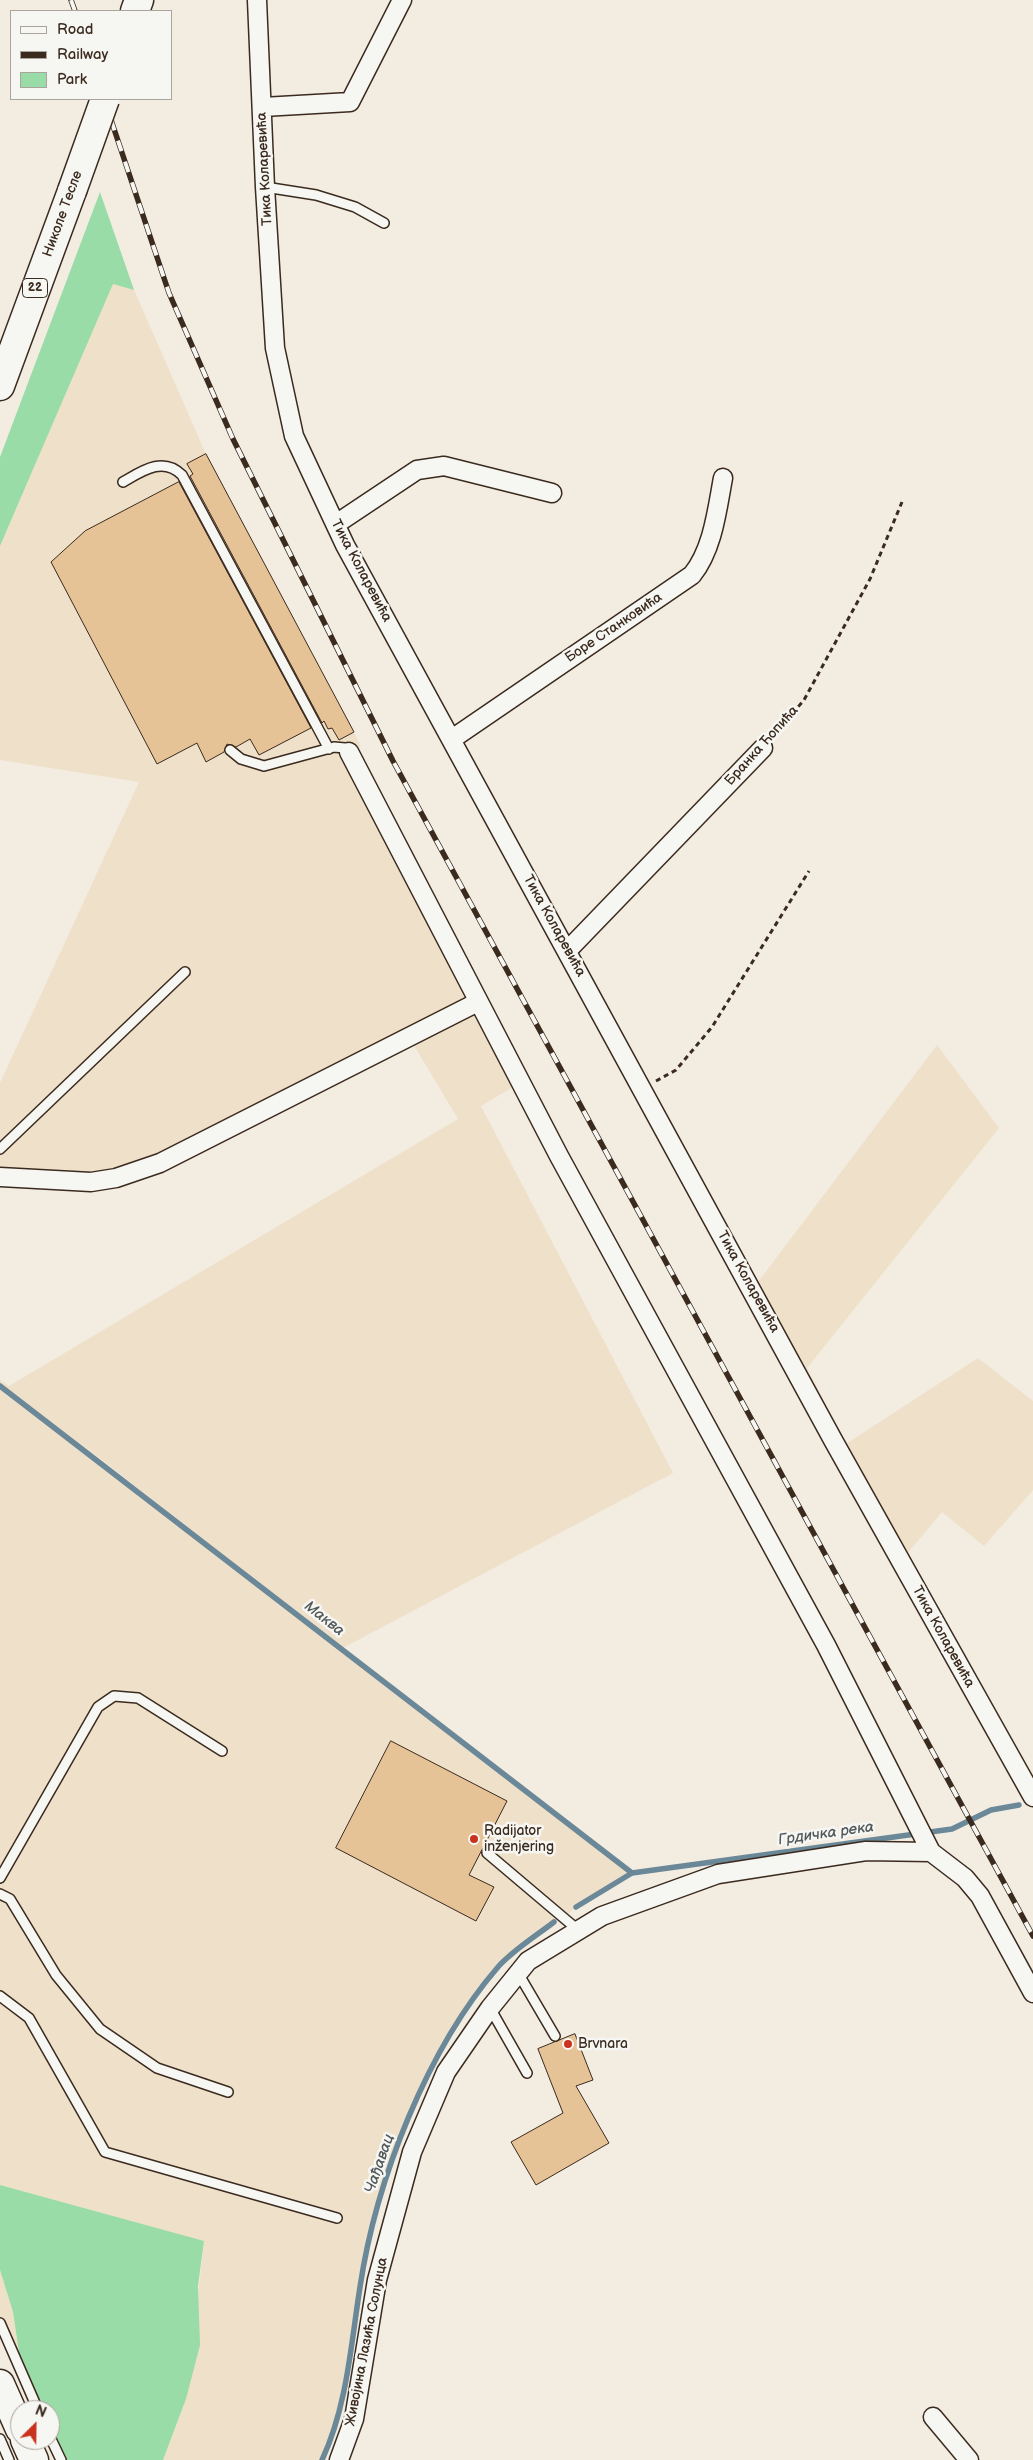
<!DOCTYPE html>
<html>
<head>
<meta charset="utf-8">
<style>
	body { margin:0 }
	#map { position:relative; width:1033px; height:2460px; overflow:hidden; background:#f3ece0; font-family:"Balsamiq Sans",sans-serif }
	canvas { display:block }
	.legend { position:absolute; left:10px; top:10px; width:162px; height:90px; box-sizing:border-box; background:#f6f6f2; border:1px solid #aba49d; margin:0; padding:6px 9px; list-style:none; font-size:15px; color:#3b2a1e }
	.legend li { display:flex; align-items:center; gap:10px; height:25px }
	.legend b { width:25px; border:1px solid #aba49d }
	.north { position:absolute; left:10px; top:2400px; width:50px; height:50px; box-sizing:border-box; background:#f6f6f2; border:1px solid #aba49d; border-radius:50%; rotate:23deg; font-size:14px; font-weight:700; line-height:20px; text-align:center; color:#3b2a1e }
	.north::after { content:''; display:block; margin:auto; width:18px; height:22px; background:#c8321e; clip-path:polygon(50% 0,100% 100%,50% 72%,0 100%) }
</style>
</head>
<body>
<div id="map">
<canvas width="1033" height="2460"></canvas>
<ul class="legend">
<li><b style="height:6px;background:#f6f6f2"></b>Road</li>
<li><b style="height:6px;background:#3b2a1e"></b>Railway</li>
<li><b style="height:14px;background:#99dca7"></b>Park</li>
</ul>
<div class="north">N</div>
</div>
<script>
const context = document.querySelector('canvas').getContext('2d');
context.lineJoin = 'round';
function fill(path, color) { context.fillStyle = color; context.fill(path, 'evenodd'); }
function strokePath(path, color, width, dash) { context.strokeStyle = color; context.lineWidth = width; context.lineCap = dash ? 'butt' : 'round'; context.setLineDash(dash || []); context.stroke(path); }
function write(font, color, halo, rows, align = 'center') {
  context.font = font + ' "Balsamiq Sans",sans-serif'; context.lineWidth = 5; context.setLineDash([]); context.textBaseline = 'middle'; context.strokeStyle = halo; context.fillStyle = color; for (const [text, x, y, turn = 0] of rows) {
    context.save(); context.translate(x, y); context.rotate((+turn || 0) * Math.PI / 180); context.textAlign = isNaN(turn) ? turn : align; if (halo) context.strokeText(text, 0, 0); context.fillText(text, 0, 0); context.restore();
  }
}
fill(new Path2D(`
	M 113,284 L 134,290 L 206,454 L 361,746 L 349,752 L 520,1083 L 481,1106 L 673,1473 L 341,1649 L 632,1873 L 582,1903 L 499,1967 L 444,2042 L 422,2088 L 383,2187 L 360,2285 L 334,2432 L 322,2460 L 163,2460 L 186,2399 L 204,2242 L 0,2185 L 0,1380 L 9,1386 L 458,1119 L 409,1037 L 116,1178 L 0,1176 L 0,1083 L 139,782 L 0,760 L 0,546 ZM 66,1431 L 301,1618 L 204,1544 Z
	M 937,1045 L 999,1128 L 807,1368 L 846,1444 L 978,1358 L 1033,1401 L 1033,1490 L 984,1546 L 942,1512 L 901,1561 L 752,1290 Z
	M 0,2270 L 13,2312 L 23,2379 L 0,2323 Z`), '#efe0ca');
fill(new Path2D(`
	M 100,192 L 134,290 L 113,284 L 0,546 L 0,457 Z
	M 0,2185 L 204,2241 L 198,2286 L 200,2345 L 186,2399 L 163,2460 L 61,2460 L 50,2437 L 50,2410 L 38,2410 L 23,2379 L 13,2312 L 0,2270 Z`), '#99dca7');
strokePath(new Path2D(`
	M 0,1386 L 632,1873
	M 576,1907 L 632,1873 L 952,1829 L 991,1810 L 1019,1805
	M 322,2460 C 347,2407 351,2344 360,2287 C 376,2180 427,2049 498,1967 C 513,1950 536,1936 554,1922`), '#6a8898', 5.5);
const building = new Path2D(`
	M 206,454 L 354,732 L 339,740 L 332,728 L 328,729 L 324,721 L 322,723 L 190,476 L 193,474 L 187,464 Z
	M 179,482 L 311,728 L 259,755 L 250,739 L 236,747 L 227,744 L 224,752 L 206,762 L 197,743 L 157,764 L 51,562 L 85,531 Z
	M 391,1741 L 507,1801 L 469,1875 L 494,1887 L 476,1921 L 336,1848 Z
	M 575,2034 L 593,2080 L 576,2086 L 609,2143 L 536,2185 L 511,2142 L 563,2113 L 538,2049 Z`);
fill(building, '#e5c397');
strokePath(building, '#3b2a1e', 1);
const service = new Path2D(`
	M 265,187 L 316,195 L 355,207 L 384,223
	M 123,482 C 142,471 163,456 182,475 L 329,749
	M 230,750 L 241,759 L 264,766 L 334,747 L 345,748 L 349,752
	M 0,1149 L 185,972
	M 487,1853 L 578,1930
	M 0,1878 L 98,1707 L 114,1696 L 138,1698 L 222,1751
	M 0,1894 L 10,1899 L 56,1975 L 100,2029 L 157,2068 L 228,2092
	M 518,1973 L 555,2036
	M 0,1996 L 29,2018 L 105,2152 L 337,2218
	M 490,2008 L 527,2073
	M 0,2323 L 38,2410
	M 50,2437 L 61,2460
	M 0,2439 L 9,2460`);
const minor = new Path2D(`
	M 257,0 L 265,187 L 275,348 L 294,436 L 345,545 L 833,1440 L 1033,1797
	M 263,107 L 350,102 L 402,0
	M 336,524 L 417,470 L 444,466 L 552,493
	M 452,739 L 692,575 C 713,549 717,510 723,478
	M 349,752 L 559,1156 L 826,1645 L 931,1852
	M 567,951 L 763,748
	M 0,1177 L 91,1182 L 116,1178 L 160,1163 L 478,1002
	M 933,2417 L 969,2460
	M 339,2460 L 354,2419 L 377,2280 L 412,2152 L 446,2072 L 490,2008 L 528,1961 L 602,1916 L 718,1874 L 866,1851 L 931,1852 L 965,1878 L 980,1896 L 1033,1993`);
const primary = new Path2D(`
	M 135,11 L 139,0
	M 0,386 L 72,191
	M 0,2384 L 20,2429
	M 25,2440 L 34,2460`);
strokePath(service, '#3b2a1e', 12);
strokePath(minor, '#3b2a1e', 21);
strokePath(primary, '#3b2a1e', 31);
strokePath(new Path2D(`
	M 775,734 L 804,700 L 870,579 L 902,502
	M 656,1081 L 676,1070 L 712,1027 L 809,871`), '#3b2a1e', 3, [5, 4]);
strokePath(service, '#f6f6f2', 9);
strokePath(minor, '#f6f6f2', 18);
strokePath(primary, '#f6f6f2', 28);
const rail = new Path2D(`
	M 71,0 L 75,11
	M 104,99 L 169,293 L 233,439 L 393,761 L 1033,1936`);
strokePath(rail, '#3b2a1e', 5.5);
strokePath(rail, '#f6f6f2', 4, [11]);
const primaryBridge = new Path2D(`
	M 72,191 L 105,99`);
strokePath(primaryBridge, '#3b2a1e', 31, []);
strokePath(primaryBridge, '#f6f6f2', 28);
for (const [x, y, r, color] of [
	[474,1839,5,"#c8321e"],
	[568,2044,5,"#c8321e"]
]) { const dot = new Path2D(); dot.arc(x, y, r, 0, 2 * Math.PI); context.fillStyle = color; context.fill(dot); strokePath(dot, '#f6f6f2', 2); }
for (const [x, y, w] of [
	[35,288,25]
]) { const box = new Path2D(); box.roundRect(x - w / 2, y - 9.5, w, 19, 4); context.fillStyle = '#f6f6f2'; context.fill(box); strokePath(box, '#3b2a1e', 1); }
write('bold 12px', '#3b2a1e', null, [
	["22",35,288]
]);
write('14px', '#3b2a1e', '#f6f6f2', [
	["Тика Коларевића",265,169,-93],
	["Николе Тесле",63,214,-70],
	["Тика Коларевића",361,571,62],
	["Боре Станковића",614,628,-34],
	["Бранка Ћопића",762,746,-48],
	["Тика Коларевића",554,926,61],
	["Тика Коларевића",748,1282,61],
	["Тика Коларевића",943,1637,61],
	["Живојина Лазића Солунца",367,2342,-79]
]);
write('14px', '#3b2a1e', '#f6f6f2', [
	["Radijator",484,1831],
	["inženjering",484,1847],
	["Brvnara",578,2044]
], 'left');
write('italic 15px', '#52595b', '#f6f6f2', [
	["Маква",324,1619,38],
	["Грдичка река",826,1834,-8],
	["Чађавац",380,2164,-71]
]);
</script>
</body>
</html>
